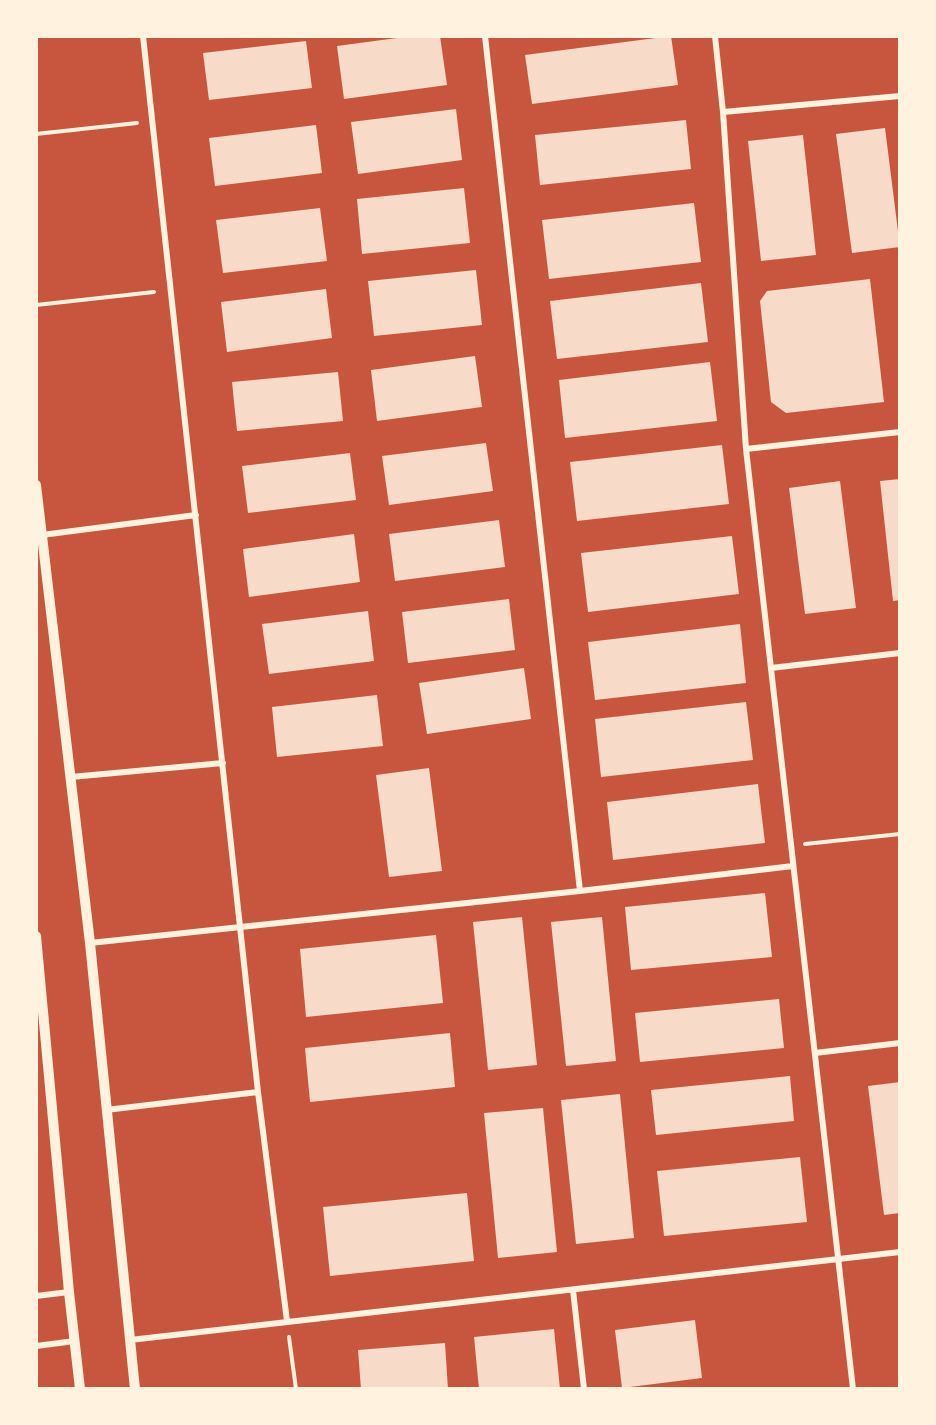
<!DOCTYPE html>
<html>
<head>
<meta charset="utf-8">
<style>
	body { margin:0 }
	#map { position:relative; width:936px; height:1425px; overflow:hidden; background:#c8553d; font-family:Signika,sans-serif }
	canvas { display:block }
	.frame { position:absolute; inset:0; border:38px solid #fff3e0; pointer-events:none }
</style>
</head>
<body>
<div id="map">
<canvas width="936" height="1425"></canvas>
<div class="frame"></div>
</div>
<script>
const context = document.querySelector('canvas').getContext('2d');
context.lineJoin = 'round';
function fill(path, color) { context.fillStyle = color; context.fill(path, 'evenodd'); }
function strokePath(path, color, width, dash) { context.strokeStyle = color; context.lineWidth = width; context.lineCap = dash ? 'butt' : 'round'; context.setLineDash(dash || []); context.stroke(path); }
fill(new Path2D(`
	M 412,36 L 440,36 L 447,85 L 344,99 L 337,46 Z
	M 671,36 L 678,85 L 532,104 L 525,55 Z
	M 306,41 L 312,88 L 209,100 L 203,53 Z
	M 456,109 L 462,160 L 358,174 L 351,122 Z
	M 686,120 L 691,169 L 540,185 L 535,135 Z
	M 316,125 L 322,173 L 215,186 L 209,138 Z
	M 885,128 L 900,247 L 852,253 L 836,134 Z
	M 803,135 L 816,255 L 761,261 L 748,141 Z
	M 464,188 L 470,243 L 362,254 L 357,199 Z
	M 694,203 L 701,262 L 549,279 L 542,220 Z
	M 320,208 L 327,261 L 223,273 L 216,220 Z
	M 476,270 L 482,325 L 374,336 L 368,281 Z
	M 870,279 L 884,402 L 786,413 L 771,402 L 760,301 L 767,291 Z
	M 701,283 L 708,342 L 557,359 L 550,301 Z
	M 326,289 L 332,338 L 227,352 L 221,302 Z
	M 475,356 L 482,407 L 377,421 L 371,370 Z
	M 710,362 L 717,421 L 565,438 L 559,380 Z
	M 338,372 L 343,421 L 237,431 L 232,382 Z
	M 486,443 L 493,491 L 389,505 L 382,456 Z
	M 722,445 L 729,504 L 577,521 L 570,462 Z
	M 350,453 L 356,500 L 248,513 L 242,466 Z
	M 900,479 L 900,600 L 893,601 L 880,481 Z
	M 840,481 L 856,608 L 805,614 L 789,488 Z
	M 499,520 L 505,567 L 395,581 L 389,534 Z
	M 354,534 L 360,582 L 249,597 L 243,549 Z
	M 732,536 L 739,594 L 588,612 L 581,553 Z
	M 509,599 L 515,650 L 408,663 L 402,612 Z
	M 368,611 L 374,661 L 269,674 L 262,624 Z
	M 740,624 L 746,683 L 595,700 L 588,642 Z
	M 524,668 L 531,719 L 427,734 L 419,683 Z
	M 377,695 L 383,746 L 277,757 L 272,707 Z
	M 746,702 L 753,760 L 601,777 L 595,719 Z
	M 429,768 L 442,871 L 389,877 L 376,775 Z
	M 758,784 L 765,843 L 613,860 L 607,802 Z
	M 765,893 L 772,957 L 631,970 L 625,907 Z
	M 522,917 L 537,1065 L 488,1070 L 473,922 Z
	M 602,917 L 616,1061 L 566,1066 L 551,922 Z
	M 436,935 L 443,1003 L 306,1017 L 300,949 Z
	M 779,999 L 784,1048 L 640,1062 L 635,1013 Z
	M 450,1033 L 455,1087 L 310,1102 L 305,1048 Z
	M 790,1076 L 794,1121 L 656,1135 L 651,1090 Z
	M 900,1082 L 900,1213 L 884,1215 L 868,1086 Z
	M 620,1094 L 634,1238 L 576,1244 L 561,1100 Z
	M 543,1108 L 557,1252 L 498,1258 L 484,1113 Z
	M 800,1157 L 807,1222 L 664,1236 L 657,1171 Z
	M 467,1193 L 474,1261 L 330,1276 L 323,1207 Z
	M 695,1320 L 702,1378 L 622,1388 L 615,1330 Z
	M 554,1329 L 560,1389 L 479,1389 L 474,1337 Z
	M 445,1343 L 448,1389 L 361,1389 L 358,1350 Z`), '#f7dbc8');
strokePath(new Path2D(`
	M 36,134 L 137,123
	M 36,305 L 154,292
	M 805,844 L 900,834
	M 289,1337 L 296,1389`), '#fff3e0', 4);
strokePath(new Path2D(`
	M 143,36 L 258,1092 L 287,1321
	M 485,36 L 580,891
	M 715,36 L 723,112 L 746,449 L 853,1389
	M 723,112 L 900,96
	M 746,449 L 900,432
	M 42,535 L 196,515
	M 771,668 L 900,653
	M 71,777 L 223,763
	M 90,943 L 580,891 L 793,866
	M 815,1053 L 900,1043
	M 106,1110 L 258,1092
	M 573,1290 L 584,1389
	M 36,1296 L 69,1292
	M 130,1340 L 900,1252
	M 36,1346 L 75,1341`), '#fff3e0', 6);
strokePath(new Path2D(`
	M 36,485 L 90,943 L 135,1389
	M 36,936 L 69,1292 L 80,1389`), '#fff3e0', 10);
</script>
</body>
</html>
